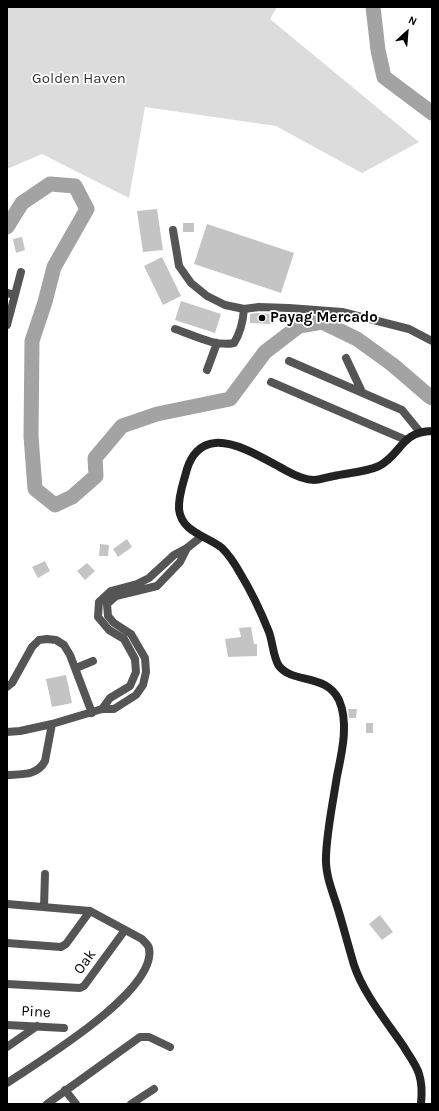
<!DOCTYPE html>
<html>
<head>
<meta charset="utf-8">
<style>
	body { margin:0 }
	#map { position:relative; width:439px; height:1111px; overflow:hidden; background:#fff; font-family:Karla,sans-serif }
	canvas { display:block }
	.frame { position:absolute; inset:0; border:8px solid #000; pointer-events:none }
	.north { position:absolute; left:387px; top:12px; width:40px; height:40px; -webkit-text-stroke:3px #fff; paint-order:stroke; rotate:26deg; font-size:11px; font-weight:700; line-height:16px; text-align:center; color:#000 }
	.north::after { content:''; display:block; margin:auto; width:14px; height:18px; background:#000; clip-path:polygon(50% 0,100% 100%,50% 72%,0 100%) }
</style>
</head>
<body>
<div id="map">
<canvas width="439" height="1111"></canvas>
<div class="frame"></div>
<div class="north">N</div>
</div>
<script>
const context = document.querySelector('canvas').getContext('2d');
context.lineJoin = 'round';
function fill(path, color) { context.fillStyle = color; context.fill(path, 'evenodd'); }
function strokePath(path, color, width, dash) { context.strokeStyle = color; context.lineWidth = width; context.lineCap = dash ? 'butt' : 'round'; context.setLineDash(dash || []); context.stroke(path); }
function write(font, color, halo, rows, align = 'center') {
  context.font = font + ' Karla,sans-serif'; context.lineWidth = 3.5; context.setLineDash([]); context.textBaseline = 'middle'; context.strokeStyle = halo; context.fillStyle = color; for (const [text, x, y, turn = 0] of rows) {
    context.save(); context.translate(x, y); context.rotate((+turn || 0) * Math.PI / 180); context.textAlign = isNaN(turn) ? turn : align; if (halo) context.strokeText(text, 0, 0); context.fillText(text, 0, 0); context.restore();
  }
}
fill(new Path2D(`
	M 7,7 L 277,7 L 270,19 L 419,142 L 362,173 L 276,126 L 145,107 L 129,198 L 42,154 L 7,169 Z`), '#dcdcdc');
strokePath(new Path2D(`
	M 373,7 L 378,50 L 384,77 L 432,113
	M 7,227 L 22,203 L 50,184 L 75,186 L 87,209 L 54,267 L 45,302 L 32,341 L 31,436 L 35,489 L 55,505 L 72,497 L 96,476 L 95,458 L 122,426 L 157,414 L 230,399 L 265,352 L 299,326 L 322,322 L 357,339 L 393,365 L 429,396 L 432,398`), '#a3a3a3', 15);
fill(new Path2D(`
	M 157,209 L 163,250 L 143,252 L 137,211 Z
	M 183,223 L 194,223 L 194,232 L 183,232 Z
	M 207,224 L 294,253 L 281,293 L 194,264 Z
	M 22,237 L 25,250 L 16,253 L 13,239 Z
	M 162,257 L 181,296 L 163,305 L 144,266 Z
	M 181,301 L 221,314 L 215,333 L 175,320 Z
	M 256,313 L 273,314 L 273,324 L 250,323 L 250,314 Z
	M 127,539 L 132,547 L 118,557 L 113,549 Z
	M 100,544 L 109,545 L 108,556 L 99,556 Z
	M 45,561 L 50,571 L 38,578 L 32,567 Z
	M 87,563 L 95,571 L 85,580 L 77,571 Z
	M 251,627 L 254,644 L 257,644 L 257,656 L 228,657 L 225,639 L 241,637 L 239,628 Z
	M 66,675 L 72,703 L 52,707 L 46,679 Z
	M 348,709 L 357,709 L 356,718 L 349,718 Z
	M 366,723 L 373,723 L 373,733 L 366,733 Z
	M 380,915 L 393,932 L 382,940 L 369,924 Z`), '#c4c4c4');
strokePath(new Path2D(`
	M 173,230 L 179,266 L 191,283 L 207,296 L 225,305 L 244,309 L 259,307 L 289,308 L 342,312 L 409,329 L 432,341
	M 7,293 L 15,295
	M 7,325 L 21,272
	M 175,329 C 193,335 215,347 234,343 C 241,332 243,322 244,309
	M 346,358 L 362,392
	M 289,361 L 402,410 L 420,432
	M 207,370 L 217,343
	M 271,382 L 406,440
	M 76,668 L 93,661
	M 7,687 L 12,683 L 32,647 L 39,640 L 47,639 L 56,640 L 64,645 L 70,655 L 92,713
	M 102,709 L 110,698 L 130,686 L 136,672 L 135,659 L 124,639 L 109,630 L 98,617 L 99,602 L 111,591 L 137,584 L 149,578 L 174,555 L 187,548 L 201,537
	M 7,732 L 20,731 L 52,724 L 102,709 L 114,709 L 136,695 L 143,685 L 146,672 L 145,658 L 131,634 L 114,623 L 108,616 L 107,604 L 116,596 L 157,586 L 180,562 L 187,548
	M 7,775 C 22,774 37,776 45,761 L 52,724
	M 7,904 L 90,911 L 142,939 C 144,942 148,944 149,948 C 158,991 38,1062 7,1083
	M 44,907 L 45,874
	M 7,943 L 61,947 L 66,944 L 90,911
	M 7,984 L 80,988 L 84,986 L 125,930
	M 7,1025 L 64,1028
	M 7,1047 L 37,1026
	M 65,1090 L 76,1104
	M 47,1104 L 140,1037 L 149,1037 L 170,1047
	M 131,1104 L 154,1089`), '#555', 8);
strokePath(new Path2D(`
	M 421,1104 C 422,1094 422,1083 419,1074 C 416,1064 409,1056 404,1047 C 387,1022 363,993 354,965 C 348,945 343,925 337,906 C 332,890 325,874 326,856 C 327,830 333,802 337,776 C 342,752 349,723 339,700 C 326,673 293,684 279,666 C 273,657 273,643 269,632 C 261,612 251,591 240,573 C 235,564 229,555 222,548 C 207,536 181,532 179,509 C 178,496 184,481 187,469 C 191,456 200,444 215,443 C 237,441 266,460 285,470 C 294,475 304,480 314,480 C 320,480 327,477 334,476 C 348,473 366,472 379,466 C 402,454 400,432 432,431`), '#222', 8);
for (const [x, y, r, color] of [
	[262,318,4,"#000"]
]) { const dot = new Path2D(); dot.arc(x, y, r, 0, 2 * Math.PI); context.fillStyle = color; context.fill(dot); strokePath(dot, '#fff', 1.5); }
write('15px', '#333', '#fff', [
	["Golden Haven",79,79]
]);
write('bold 15px', '#000', '#fff', [
	["Payag Mercado",270,318]
], 'left');
write('15px', '#000', '#fff', [
	["Oak",85,962,-54],
	["Pine",36,1012,3]
]);
</script>
</body>
</html>
